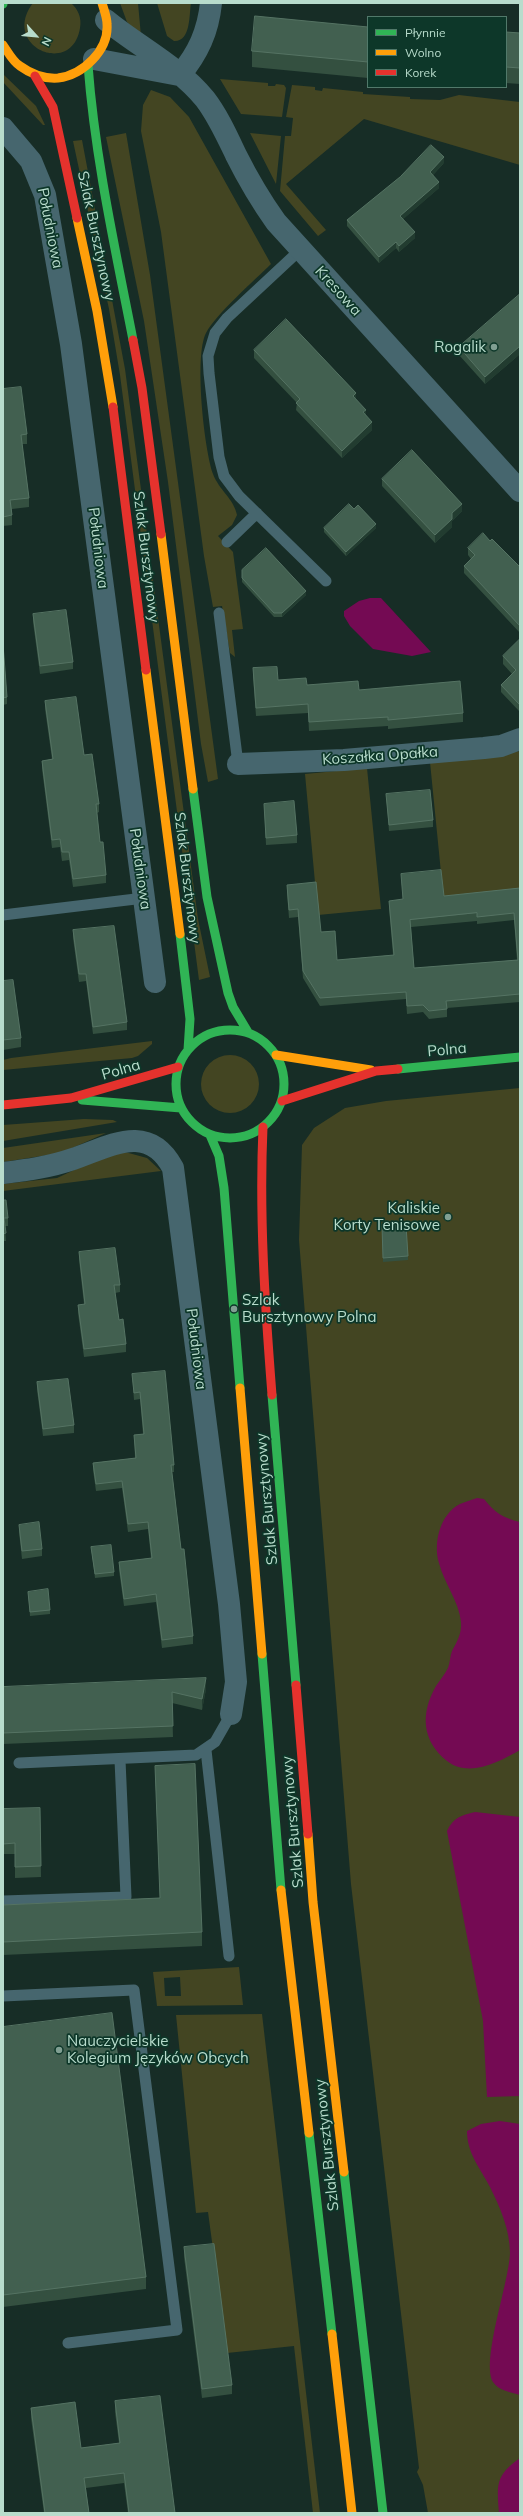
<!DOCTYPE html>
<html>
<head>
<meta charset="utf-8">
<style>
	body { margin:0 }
	#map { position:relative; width:523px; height:2516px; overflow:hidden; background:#172d26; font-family:Mulish,sans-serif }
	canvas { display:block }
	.frame { position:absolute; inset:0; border:4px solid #b8dccc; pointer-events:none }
	.legend { position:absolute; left:367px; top:16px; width:140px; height:72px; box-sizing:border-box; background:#0d3729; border:1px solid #51796a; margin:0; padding:5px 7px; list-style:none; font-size:12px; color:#b8dccc }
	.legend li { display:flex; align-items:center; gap:8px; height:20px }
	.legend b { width:20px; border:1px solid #51796a }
	.north { position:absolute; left:16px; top:16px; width:40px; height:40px; -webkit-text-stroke:3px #0d3729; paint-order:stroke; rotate:117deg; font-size:11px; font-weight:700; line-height:16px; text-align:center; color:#b8dccc }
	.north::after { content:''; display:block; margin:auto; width:14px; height:18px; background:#b8dccc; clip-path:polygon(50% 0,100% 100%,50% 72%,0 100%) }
</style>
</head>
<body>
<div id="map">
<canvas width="523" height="2516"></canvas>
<div class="frame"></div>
<ul class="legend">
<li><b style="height:5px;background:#30b455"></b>Płynnie</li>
<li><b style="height:5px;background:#ff9f0a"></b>Wolno</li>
<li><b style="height:5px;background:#e5322d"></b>Korek</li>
</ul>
<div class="north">N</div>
</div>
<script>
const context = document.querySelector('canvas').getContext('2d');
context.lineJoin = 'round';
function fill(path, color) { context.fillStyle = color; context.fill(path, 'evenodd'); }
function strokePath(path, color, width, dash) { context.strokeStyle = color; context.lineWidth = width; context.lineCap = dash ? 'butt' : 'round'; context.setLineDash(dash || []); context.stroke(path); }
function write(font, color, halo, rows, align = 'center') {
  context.font = font + ' Mulish,sans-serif'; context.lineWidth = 3.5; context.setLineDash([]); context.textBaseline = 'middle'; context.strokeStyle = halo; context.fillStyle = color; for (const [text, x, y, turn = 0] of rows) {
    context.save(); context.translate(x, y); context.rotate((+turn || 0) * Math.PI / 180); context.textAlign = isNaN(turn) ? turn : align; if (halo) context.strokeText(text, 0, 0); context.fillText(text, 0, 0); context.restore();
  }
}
fill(new Path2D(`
	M 33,3 L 71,3 C 78,9 82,18 80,28 C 72,78 0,46 33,3 Z
	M 120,3 L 138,3 L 141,36 L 127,22 Z
	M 157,3 L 191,3 C 189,15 191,42 174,41 L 167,36 Z
	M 3,74 L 36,106 L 45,125 L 43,125 L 3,82 Z
	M 220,79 L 268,83 L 268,86 L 275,86 L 276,84 L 284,85 L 286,88 L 282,117 L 241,114 Z
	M 292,85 L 315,87 L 315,90 L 322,91 L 323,88 L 363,92 L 363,94 L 410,97 L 410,99 L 440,100 L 459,95 L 520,102 L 520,165 L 364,119 L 286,184 L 326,230 L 318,236 L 280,191 L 285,136 L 291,136 L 293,118 L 286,117 Z
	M 151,90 L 170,97 L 189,117 L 271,264 C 255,280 216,314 206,333 C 194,356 204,448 213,474 C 219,490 234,499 237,515 L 232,525 L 218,536 L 233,552 L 243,629 L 232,630 L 235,657 L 230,653 L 222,606 L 213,607 L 204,556 L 161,232 L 141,131 L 143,105 Z
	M 126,133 L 150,275 L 218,779 L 208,782 L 201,744 L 168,482 L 144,321 L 106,137 Z
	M 250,133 L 281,136 L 276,184 Z
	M 82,140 L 125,369 L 198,919 L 210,977 L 199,980 L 120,375 L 109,309 L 73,141 Z
	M 520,751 L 520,896 L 444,903 L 430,762 Z
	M 367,768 L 381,909 L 318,915 L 305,774 Z
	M 152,1041 L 152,1044 L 138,1056 L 132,1058 L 3,1070 L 3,1060 L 11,1058 Z
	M201 1084a29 29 0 1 1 58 0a29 29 0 1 1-58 0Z
	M 520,1088 L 520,2513 L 428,2513 L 423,2485 L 417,2472 L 419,2468 L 351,1884 L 299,1240 L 302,1145 L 314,1128 L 345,1108 L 386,1101 Z
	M 84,1119 L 113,1120 L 117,1122 L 3,1141 L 3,1125 Z
	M 106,1133 L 61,1153 L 3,1162 L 3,1148 Z
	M 125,1152 L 147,1158 L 161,1171 L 3,1191 L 3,1184 L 57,1178 L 102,1157 Z
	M 239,1967 L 243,2005 L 157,2006 L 153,1972 ZM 180,1977 L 181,1996 L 165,1996 L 164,1978 Z
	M 262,2014 L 320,2513 L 313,2513 L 294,2346 L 227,2353 L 208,2212 L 196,2213 L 176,2015 Z`), '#434522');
fill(new Path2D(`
	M 370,598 L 381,598 L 431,652 L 412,656 L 373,649 L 350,626 L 344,616 L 344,611 L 359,601 Z
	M 477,1498 L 484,1499 C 494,1512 503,1518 520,1522 L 520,1750 C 499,1762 469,1778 447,1761 C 422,1741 420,1714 436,1686 C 440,1680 445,1674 448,1668 C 450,1663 450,1656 452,1651 C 457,1642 462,1633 461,1622 C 459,1601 444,1583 439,1563 C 433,1543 440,1514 460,1504 C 465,1502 471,1500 477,1498 Z
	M 475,1812 L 520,1817 L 520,2096 L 487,2097 L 483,2021 L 447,1831 C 453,1818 461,1815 475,1812 Z
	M 500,2121 L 520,2124 L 520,2395 C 511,2392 499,2391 493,2382 C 481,2360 509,2283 510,2253 C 510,2230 500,2207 490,2187 C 480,2168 467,2153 467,2131 L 481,2124 Z
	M 520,2458 L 520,2513 L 499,2513 C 497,2484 495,2476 520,2458 Z`), '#740a53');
strokePath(new Path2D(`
	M 300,250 L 227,318 L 215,333 L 208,356 L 209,373 L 219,457 L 224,476 L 239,496 L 326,581
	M 227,542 L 257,513
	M 219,613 L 238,764
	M 3,915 L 144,898
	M 206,1750 L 229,1956
	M 19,1763 L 196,1755 L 215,1742 L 231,1714
	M 3,1901 L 126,1897 L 120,1760
	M 3,1996 L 134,1990 L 177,2330 L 68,2343`), '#46666e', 11);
strokePath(new Path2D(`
	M 106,20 C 139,47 178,66 205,99 C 218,116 227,136 236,155 C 248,179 261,201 276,222 L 520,491
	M 94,59 L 179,75
	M 180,75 C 198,53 208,32 211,3
	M 3,128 L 31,161 L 45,195 L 71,344 L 155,982
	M 238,764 L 344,760 L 484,748 L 501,746 L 520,739
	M 3,1173 C 27,1170 50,1167 73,1159 C 109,1147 148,1121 173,1168 L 229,1604 L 236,1682 L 231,1714`), '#46666e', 22);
strokePath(new Path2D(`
	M 3,3 L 3,4
	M 88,65 C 95,158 115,248 133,340
	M 193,789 L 207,897 L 228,993 L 233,1007 L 248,1032
	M 180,934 L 190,1019 L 188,1050
	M176 1084a54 54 0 1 1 108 0a54 54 0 1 1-108 0Z
	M 398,1069 L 520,1057
	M 82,1100 L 181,1108
	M 210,1135 L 219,1156 L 224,1188 L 240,1388
	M 272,1395 L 296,1685
	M 262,1654 L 281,1890
	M 309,2133 L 332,2334
	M 344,2172 L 383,2513`), '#30b455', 9);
strokePath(new Path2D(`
	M 3,45 C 8,52 13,62 20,66 C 31,74 44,79 58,78 C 83,75 109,50 107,24 C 107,17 104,10 102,3
	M 77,218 L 97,311 L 113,407
	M 161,534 L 193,789
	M 146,670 L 180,934
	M 276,1055 L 371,1070
	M 240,1388 L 262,1654
	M 308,1834 L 313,1902 L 344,2172
	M 281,1890 L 309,2133
	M 332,2334 L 352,2513`), '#ff9f0a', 9);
strokePath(new Path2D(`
	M 35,76 L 53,107 L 77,218
	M 133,340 L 142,388 L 161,534
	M 113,407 L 146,670
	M 282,1101 L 376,1071 L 398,1069
	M 3,1105 L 71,1098 L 178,1067
	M 263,1127 C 259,1217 265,1305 272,1395
	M 296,1685 L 308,1834`), '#e5322d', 9);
fill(new Path2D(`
	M 368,27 L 368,78 L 252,67 L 252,51 Z
	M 506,32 L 520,33 L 520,84 L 506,83 Z
	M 444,163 L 433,175 L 439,188 L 403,219 L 415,238 L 399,252 L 396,248 L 379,263 L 347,226 L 347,220 Z
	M 520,294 L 520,354 L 485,384 L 459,355 L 459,347 Z
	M 254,350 L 356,400 L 372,430 L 342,458 L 296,410 L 297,403 L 254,358 Z
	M 3,389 L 27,434 L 27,444 L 22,444 L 29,498 L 29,507 L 12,509 L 12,525 L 3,526 Z
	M 382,479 L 462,511 L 452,521 L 452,527 L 435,543 L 382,486 Z
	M 354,509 L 376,528 L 346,556 L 324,532 L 324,528 Z
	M 490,541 L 520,567 L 520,633 L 464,573 L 464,566 L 471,559 L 468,555 L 468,548 Z
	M 242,570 L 306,595 L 282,617 L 274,617 L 242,582 Z
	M 33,614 L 73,662 L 73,669 L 40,674 L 33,622 Z
	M 520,639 L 520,710 L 519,711 L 501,692 L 501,685 L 512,674 L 503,664 L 503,656 Z
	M 3,644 L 7,697 L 7,704 L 3,705 Z
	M 253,668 L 278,680 L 307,685 L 359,690 L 463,713 L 463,722 L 388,729 L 388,726 L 309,731 L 308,713 L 256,716 L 253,677 Z
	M 45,701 L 84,755 L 99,804 L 99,812 L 97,813 L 100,842 L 106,875 L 106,883 L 73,887 L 69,860 L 62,861 L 60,847 L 52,848 L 42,769 L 42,761 L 52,759 L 45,709 Z
	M 386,794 L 433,820 L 433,827 L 389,831 Z
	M 264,804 L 297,835 L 297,843 L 266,845 Z
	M 401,874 L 444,896 L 520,888 L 520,1002 L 447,1008 L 447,1017 L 429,1019 L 423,1012 L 407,1014 L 406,999 L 320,1006 L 303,978 L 298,917 L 289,918 L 287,893 L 287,885 L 321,932 L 337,960 L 393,955 L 389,908 L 389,901 L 403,900 ZM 514,920 L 517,960 L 414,968 L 411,927 L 477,921 L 477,924 Z
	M 73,930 L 127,1022 L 127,1030 L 93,1034 L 86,981 L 79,982 L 73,938 Z
	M 3,981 L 21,1038 L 21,1047 L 3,1050 Z
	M 3,1200 L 8,1218 L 8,1226 L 5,1226 L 6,1241 L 3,1241 Z
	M 382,1226 L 408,1256 L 408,1260 L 383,1262 Z
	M 79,1252 L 120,1285 L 120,1292 L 115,1293 L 119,1320 L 126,1344 L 126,1352 L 84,1357 L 78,1313 L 78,1305 L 84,1304 L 79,1260 Z
	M 132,1374 L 174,1465 L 174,1472 L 172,1472 L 181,1549 L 193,1636 L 193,1644 L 162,1648 L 156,1602 L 124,1606 L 119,1570 L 119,1562 L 151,1558 L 148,1529 L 128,1532 L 122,1488 L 96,1491 L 93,1470 L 93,1463 L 135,1458 L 134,1435 L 143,1434 L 140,1399 L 134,1400 Z
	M 37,1382 L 74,1425 L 74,1433 L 43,1436 L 37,1390 Z
	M 19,1525 L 42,1549 L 42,1556 L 22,1559 L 19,1532 Z
	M 91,1547 L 114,1572 L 114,1576 L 95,1578 Z
	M 28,1592 L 50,1610 L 50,1614 L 30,1616 Z
	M 3,1687 L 206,1689 L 202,1710 L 172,1703 L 173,1737 L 3,1744 Z
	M 155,1766 L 202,1932 L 202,1946 L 3,1955 L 3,1905 L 160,1898 Z
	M 40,1808 L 41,1877 L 15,1878 L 15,1854 L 3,1854 L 3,1809 Z
	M 3,2027 L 146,2277 L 146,2289 L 3,2307 Z
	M 184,2247 L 232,2385 L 232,2394 L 202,2398 L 184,2257 Z
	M 115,2401 L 175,2513 L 128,2513 L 124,2483 L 86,2488 L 89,2513 L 44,2513 L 31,2418 L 31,2408 L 81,2448 L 119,2443 L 115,2412 Z`), '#345040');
fill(new Path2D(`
	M 444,157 L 444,163 L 430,178 L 430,172 Z
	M 439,182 L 439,188 L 400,222 L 400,216 Z
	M 415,232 L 415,238 L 399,252 L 399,246 Z
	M 396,242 L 396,248 L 379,263 L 379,257 Z
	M 520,346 L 520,354 L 485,384 L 485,377 Z
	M 356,393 L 356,400 L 353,396 Z
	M 366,410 L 366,418 L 363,412 Z
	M 372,422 L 372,430 L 342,458 L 342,451 Z
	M 462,504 L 462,511 L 452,521 L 452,527 L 435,543 L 435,535 L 452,513 Z
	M 376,524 L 376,528 L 346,556 L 346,552 Z
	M 306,591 L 306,595 L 282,617 L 282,613 Z
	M 520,703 L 520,710 L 519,711 L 519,704 Z
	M 206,1678 L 206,1689 L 202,1710 L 202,1699 Z`), '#223c30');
const building = new Path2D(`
	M 255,16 L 368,27 L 368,62 L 252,51 Z
	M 506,32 L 520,33 L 520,68 L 506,67 Z
	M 431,145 L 444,157 L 430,172 L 439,182 L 400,216 L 415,232 L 399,246 L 396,242 L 379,257 L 347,220 L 400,177 Z
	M 520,294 L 520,346 L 485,377 L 459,347 Z
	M 286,319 L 356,393 L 353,396 L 366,410 L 363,412 L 372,422 L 342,451 L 296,403 L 300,399 L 254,350 Z
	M 21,387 L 27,434 L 21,435 L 29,498 L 10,500 L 12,515 L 3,517 L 3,389 Z
	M 412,450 L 462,504 L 452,513 L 452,519 L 435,535 L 382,479 Z
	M 349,504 L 354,509 L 358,505 L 376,524 L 346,552 L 324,528 Z
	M 483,533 L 490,541 L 492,539 L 520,567 L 520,626 L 464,566 L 475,555 L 468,548 Z
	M 266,548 L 306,591 L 282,613 L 274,613 L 242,578 L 242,570 Z
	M 66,610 L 73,662 L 40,666 L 33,614 Z
	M 520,639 L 520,703 L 519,704 L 501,685 L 516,670 L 503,656 Z
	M 3,644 L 7,697 L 3,698 Z
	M 277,667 L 278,680 L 306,678 L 307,685 L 358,681 L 359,690 L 460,681 L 463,713 L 388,720 L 388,717 L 309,722 L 308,704 L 256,708 L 253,668 Z
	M 76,697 L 84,755 L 92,754 L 99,804 L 96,804 L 100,842 L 103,842 L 106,875 L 73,879 L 69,852 L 62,852 L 60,839 L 52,840 L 42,761 L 53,759 L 45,701 Z
	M 430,790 L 433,820 L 389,825 L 386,794 Z
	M 294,801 L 297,835 L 266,838 L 264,804 Z
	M 441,870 L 444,896 L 520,888 L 520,994 L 446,1001 L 447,1009 L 429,1011 L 423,1005 L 407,1006 L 406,992 L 320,998 L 303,971 L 298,909 L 289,910 L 287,885 L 316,882 L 321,932 L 335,931 L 337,960 L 394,955 L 389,901 L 403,899 L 401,874 ZM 477,913 L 477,917 L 514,913 L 518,960 L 414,968 L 410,920 Z
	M 114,926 L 127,1022 L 93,1027 L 86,974 L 79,974 L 73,930 Z
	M 13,980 L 21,1038 L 3,1040 L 3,981 Z
	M 3,1200 L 6,1200 L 8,1218 L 4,1218 L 6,1233 L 3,1234 Z
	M 406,1225 L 408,1256 L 383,1258 L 382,1226 Z
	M 115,1248 L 120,1285 L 114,1285 L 119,1320 L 123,1319 L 126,1344 L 84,1349 L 78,1305 L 85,1304 L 79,1252 Z
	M 165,1371 L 174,1465 L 171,1465 L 181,1549 L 184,1549 L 193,1636 L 162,1640 L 156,1594 L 124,1599 L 119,1562 L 152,1558 L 148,1522 L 128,1524 L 122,1481 L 96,1484 L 93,1463 L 136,1458 L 134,1435 L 144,1434 L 140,1392 L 134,1393 L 132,1374 Z
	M 68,1379 L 74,1425 L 43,1429 L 37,1382 Z
	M 39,1522 L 42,1549 L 22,1551 L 19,1525 Z
	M 111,1545 L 114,1572 L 95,1574 L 91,1547 Z
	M 48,1589 L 50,1610 L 30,1612 L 28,1592 Z
	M 206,1678 L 202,1699 L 172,1692 L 173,1726 L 3,1733 L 3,1687 Z
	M 195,1764 L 202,1932 L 3,1942 L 3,1905 L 160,1898 L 155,1766 Z
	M 40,1808 L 41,1866 L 15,1867 L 15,1843 L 3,1844 L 3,1809 Z
	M 112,2013 L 146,2277 L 3,2295 L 3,2027 Z
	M 214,2244 L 232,2385 L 202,2389 L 184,2247 Z
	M 160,2396 L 175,2513 L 129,2513 L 124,2473 L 84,2478 L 89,2513 L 45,2513 L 31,2408 L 75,2402 L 81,2448 L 120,2443 L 115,2401 Z`);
fill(building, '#426050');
strokePath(building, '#557363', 1);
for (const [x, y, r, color] of [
	[494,347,4,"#809f92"],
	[448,1217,4,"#809f92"],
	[234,1309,4,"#809f92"],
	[59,2050,4,"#809f92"]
]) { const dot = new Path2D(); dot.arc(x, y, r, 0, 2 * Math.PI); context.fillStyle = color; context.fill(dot); strokePath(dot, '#0d3729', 1.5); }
write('15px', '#b8dccc', '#0d3729', [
	["Południowa",50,228,79],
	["Szlak Bursztynowy",96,236,78],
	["Kresowa",338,291,48],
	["Południowa",98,548,83],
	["Szlak Bursztynowy",146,557,83],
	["Koszałka Opałka",380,756,-4],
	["Południowa",140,869,82],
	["Szlak Bursztynowy",187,878,83],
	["Polna",447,1050,-5],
	["Polna",121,1070,-16],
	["Południowa",196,1349,83],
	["Szlak Bursztynowy",267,1499,-95],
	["Szlak Bursztynowy",293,1822,-95],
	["Szlak Bursztynowy",327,2145,-96]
]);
write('15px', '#b8dccc', '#0d3729', [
	["Rogalik",486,347],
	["Kaliskie",440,1208],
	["Korty Tenisowe",440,1225],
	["Szlak",242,1300,"left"],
	["Bursztynowy Polna",242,1317,"left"],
	["Nauczycielskie",67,2041,"left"],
	["Kolegium Języków Obcych",67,2058,"left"]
], 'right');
</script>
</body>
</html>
